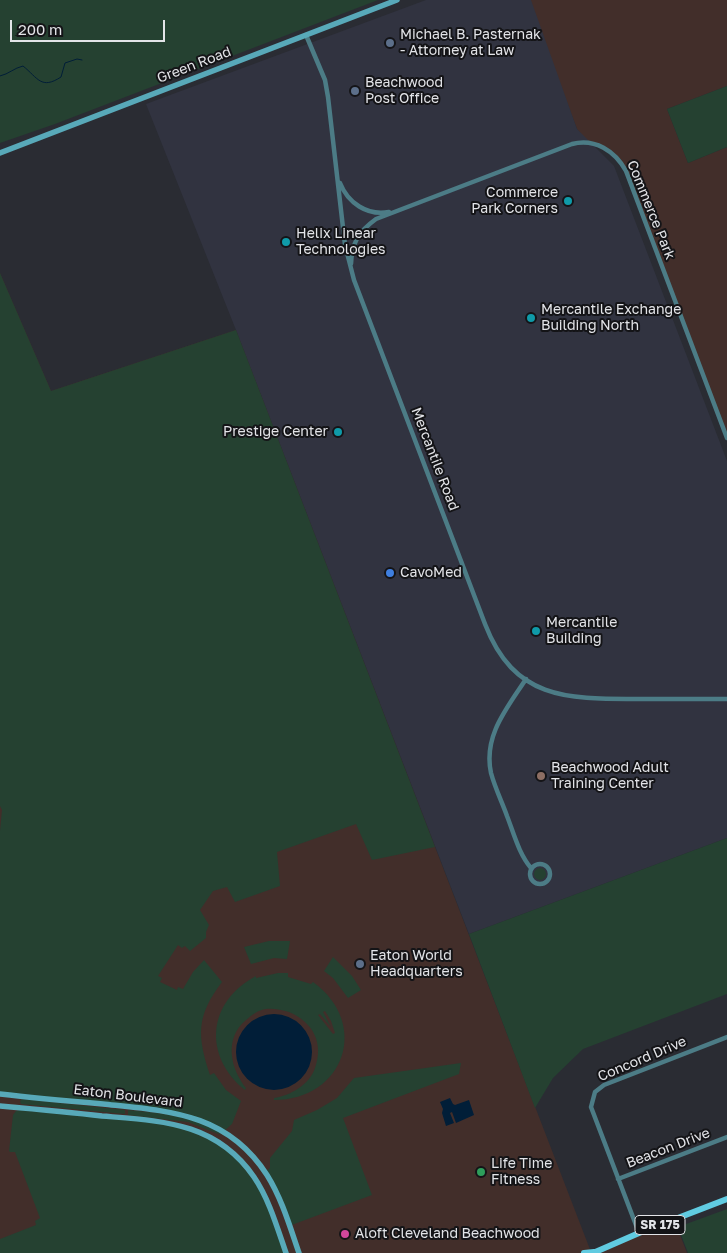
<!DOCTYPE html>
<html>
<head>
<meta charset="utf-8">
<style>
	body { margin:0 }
	#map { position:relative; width:727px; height:1253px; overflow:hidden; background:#2a2c33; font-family:"Golos Text",sans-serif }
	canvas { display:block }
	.scale { position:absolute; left:10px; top:20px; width:155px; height:22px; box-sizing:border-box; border:2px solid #e3e4e8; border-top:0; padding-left:6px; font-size:15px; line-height:18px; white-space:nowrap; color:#e3e4e8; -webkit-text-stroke:4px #141417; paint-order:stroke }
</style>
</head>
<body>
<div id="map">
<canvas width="727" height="1253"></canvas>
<div class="scale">200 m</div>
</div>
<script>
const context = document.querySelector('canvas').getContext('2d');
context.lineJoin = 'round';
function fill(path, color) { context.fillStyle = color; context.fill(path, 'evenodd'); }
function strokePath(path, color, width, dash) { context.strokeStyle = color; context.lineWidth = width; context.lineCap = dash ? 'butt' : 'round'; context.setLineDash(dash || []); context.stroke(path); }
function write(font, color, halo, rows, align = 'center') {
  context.font = font + ' "Golos Text",sans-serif'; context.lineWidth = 4; context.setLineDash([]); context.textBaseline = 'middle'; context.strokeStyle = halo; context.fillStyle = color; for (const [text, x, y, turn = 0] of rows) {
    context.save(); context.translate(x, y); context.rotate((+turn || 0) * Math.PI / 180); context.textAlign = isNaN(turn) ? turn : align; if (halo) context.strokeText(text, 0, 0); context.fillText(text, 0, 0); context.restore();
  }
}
fill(new Path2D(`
	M 528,0 L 727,0 L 727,86 L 667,109 L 688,163 L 727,147 L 727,438 L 626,171 L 615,155 L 588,143 L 577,129 Z
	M 0,273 L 51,391 L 236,330 L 591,1252 L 674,1219 L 687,1253 L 0,1253 Z`), '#422e2a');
fill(new Path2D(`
	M 426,0 L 531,0 L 577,129 L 614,166 L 727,461 L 727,838 L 469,934 L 236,330 L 146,104 Z`), '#313340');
fill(new Path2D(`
	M 0,0 L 378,0 L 55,124 L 0,143 Z
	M 727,86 L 727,147 L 688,163 L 667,109 Z
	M 0,273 L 51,391 L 236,330 L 435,847 L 372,860 L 356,824 L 277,852 L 280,886 L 235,902 L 227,887 L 213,891 L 200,910 L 209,925 L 206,932 L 206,938 L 190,951 L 185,946 L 182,948 L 178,945 L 158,976 L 162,978 L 160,982 L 177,990 L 178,987 L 183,989 L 193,972 L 204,960 L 222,982 C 196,1016 197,1036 210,1075 L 214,1073 L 226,1090 L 241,1101 L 232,1124 L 223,1132 L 179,1114 L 0,1094 L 0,831 L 2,810 L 0,806 Z
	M 727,838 L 727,994 L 583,1049 L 553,1078 L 535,1108 L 469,934 Z
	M534 874a6 6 0 1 1 12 0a6 6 0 1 1-12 0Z
	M 269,941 L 290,941 L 287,959 L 274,958 L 251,964 L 244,947 Z
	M 333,957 L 352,976 L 361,990 L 348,998 L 333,978 L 324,971 Z
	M 278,973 L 288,973 L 288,977 L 311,984 L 313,982 C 371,1024 344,1100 274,1100 L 274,1098 C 290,1096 310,1084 315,1068 C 324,1043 313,1022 289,1012 C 282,1010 273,1008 266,1009 C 258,1010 252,1015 246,1020 C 224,1038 230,1068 246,1088 L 245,1090 C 203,1056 207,1002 256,976 L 256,978 ZM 325,1011 L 331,1021 L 335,1033 L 333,1034 L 318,1015 L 320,1014 L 331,1027 L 323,1012 Z
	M 461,1063 L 459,1074 L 343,1118 L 372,1195 L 289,1226 L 265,1172 L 270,1168 L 270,1158 L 292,1131 L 294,1120 L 317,1110 L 337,1098 L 354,1078 Z
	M 22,1099 L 125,1110 L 125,1114 L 21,1104 L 20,1101 Z
	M 20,1110 L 175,1124 L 227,1148 L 261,1189 L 286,1253 L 0,1253 L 0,1239 L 36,1225 L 35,1221 L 40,1218 L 15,1152 L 10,1152 L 9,1151 L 13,1115 L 16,1111 Z
	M 128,1110 C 150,1112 208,1117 221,1135 L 188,1122 L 128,1115 Z
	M 727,1209 L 727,1253 L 688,1253 L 678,1227 Z`), '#254131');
fill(new Path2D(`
	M236 1052a38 38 0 1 1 76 0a38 38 0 1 1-76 0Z
	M 450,1098 L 453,1104 L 455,1105 L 469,1100 L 474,1115 L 456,1123 L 452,1112 L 450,1113 L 454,1123 L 446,1126 L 442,1113 L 443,1109 L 440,1102 Z`), '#011e38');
strokePath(new Path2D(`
	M 0,76 C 9,74 14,68 23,66 C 38,78 41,90 61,77 L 65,63 L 77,59 L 82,60`), '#011e38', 1);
strokePath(new Path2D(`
	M 306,35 L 325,80 L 328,97 L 345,245 L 354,280 L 485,624 C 514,699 566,699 635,699 C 666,699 696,699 727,699
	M 340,183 C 348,203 367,216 389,212
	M 351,264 C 352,243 358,232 376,219 L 572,144 C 595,138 615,151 626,171 L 727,438
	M 526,679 C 507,708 483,736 491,773 C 495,788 502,802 507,816 C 514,834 519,854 531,868
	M530 874a10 10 0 1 1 20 0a10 10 0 1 1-20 0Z
	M 618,1179 L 727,1137
	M 639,1233 L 591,1107 L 595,1092 L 604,1085 L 727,1037`), '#4c7c86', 4.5);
strokePath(new Path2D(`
	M 0,153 L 397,0
	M 0,1094 C 34,1098 68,1101 103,1104 C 169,1111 227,1113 267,1175 C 282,1199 290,1227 299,1253
	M 0,1106 C 34,1109 68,1112 102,1116 C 162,1121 216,1122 254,1177 C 269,1199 277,1227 286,1253`), '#58a9b9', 5.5);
strokePath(new Path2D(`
	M 584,1253 L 594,1252
	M 593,1253 L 639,1233 L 727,1199`), '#60cbe1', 6);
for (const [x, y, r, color] of [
	[390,43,5,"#5c6f8a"],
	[355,91,5,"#5c6f8a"],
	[568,201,5,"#0f9aa8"],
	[286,242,5,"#0f9aa8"],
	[531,318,5,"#0f9aa8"],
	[338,432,5,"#0f9aa8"],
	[390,573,5,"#3f7fe0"],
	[536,631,5,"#0f9aa8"],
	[541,776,5,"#8d6e63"],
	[360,964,5,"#5c6f8a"],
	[481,1172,5,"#2e9e5b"],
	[345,1234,5,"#d1479c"]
]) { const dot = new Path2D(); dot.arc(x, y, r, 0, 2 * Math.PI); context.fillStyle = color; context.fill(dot); strokePath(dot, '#141417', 2); }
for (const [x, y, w] of [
	[660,1225,50]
]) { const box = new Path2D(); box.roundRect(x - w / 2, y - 9.5, w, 19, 4); context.fillStyle = '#141417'; context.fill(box); strokePath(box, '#e3e4e8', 1); }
write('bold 12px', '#e3e4e8', null, [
	["SR 175",660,1225]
]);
write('14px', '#e3e4e8', '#141417', [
	["Michael B. Pasternak",400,35],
	["- Attorney at Law",400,51],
	["Beachwood",365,83],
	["Post Office",365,99],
	["Commerce",558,193,"right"],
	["Park Corners",558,209,"right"],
	["Helix Linear",296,234],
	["Technologies",296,250],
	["Mercantile Exchange",541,310],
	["Building North",541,326],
	["Prestige Center",328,432,"right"],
	["CavoMed",400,573],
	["Mercantile",546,623],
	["Building",546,639],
	["Beachwood Adult",551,768],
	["Training Center",551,784],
	["Eaton World",370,956],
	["Headquarters",370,972],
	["Life Time",491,1164],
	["Fitness",491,1180],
	["Aloft Cleveland Beachwood",355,1234]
], 'left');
write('14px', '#e3e4e8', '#141417', [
	["Green Road",194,65,-21],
	["Commerce Park",651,210,68],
	["Mercantile Road",435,459,69],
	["Concord Drive",642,1059,-23],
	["Eaton Boulevard",128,1096,7],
	["Beacon Drive",668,1148,-21]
]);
</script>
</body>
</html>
